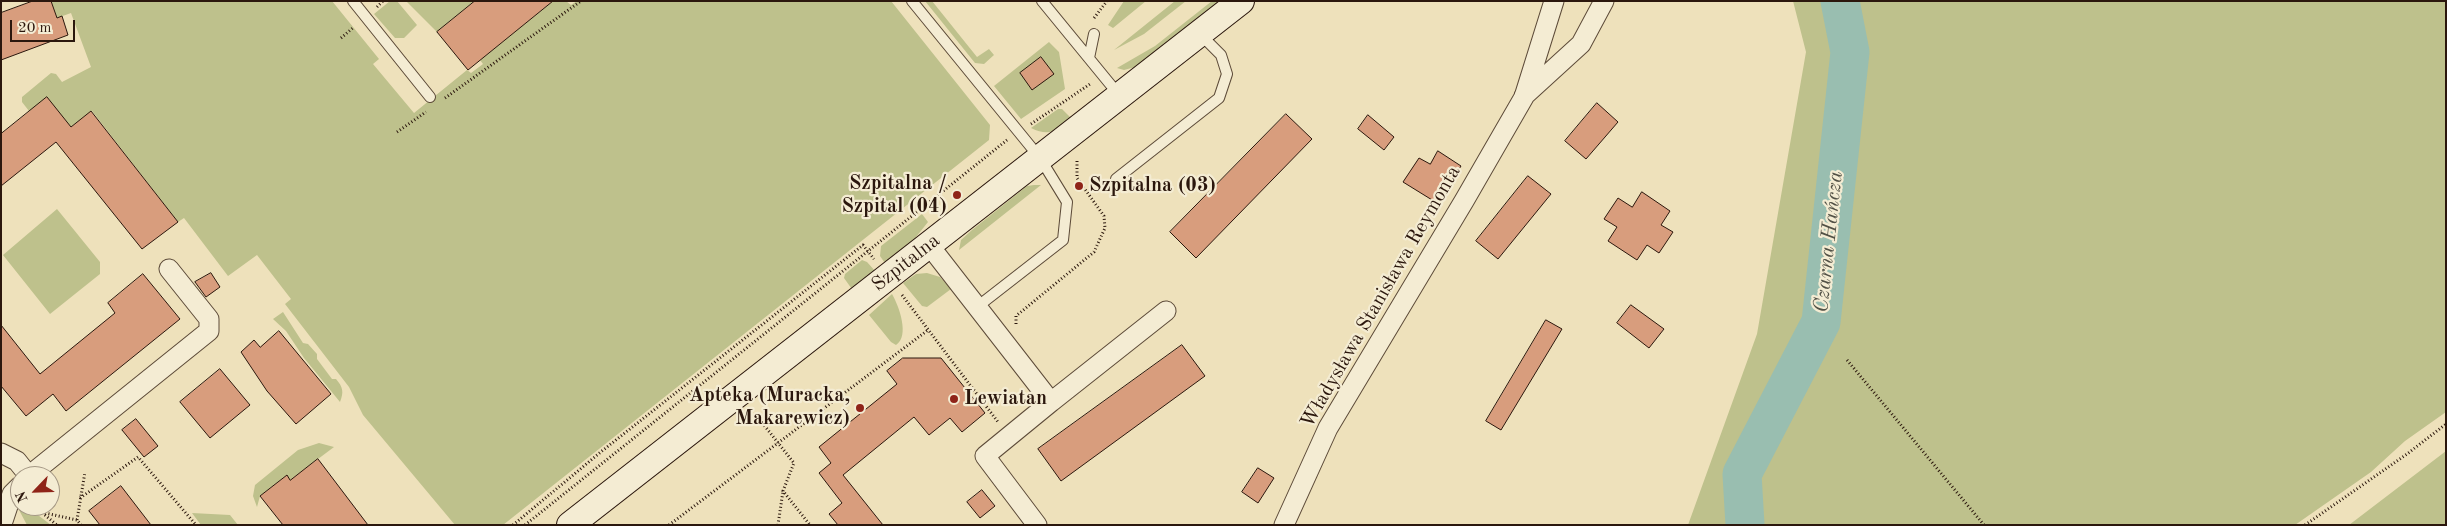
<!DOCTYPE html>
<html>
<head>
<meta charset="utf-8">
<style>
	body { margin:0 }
	#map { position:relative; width:2447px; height:526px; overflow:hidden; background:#eee1bb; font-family:"Old Standard TT",serif }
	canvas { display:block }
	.frame { position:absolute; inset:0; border:2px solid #2b170d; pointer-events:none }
	.north { position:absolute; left:10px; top:466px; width:50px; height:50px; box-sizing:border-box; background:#f4ecd3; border:1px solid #a49784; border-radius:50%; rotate:246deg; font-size:14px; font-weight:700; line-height:20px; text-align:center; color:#2b170d }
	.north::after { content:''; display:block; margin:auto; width:18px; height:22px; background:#8f2418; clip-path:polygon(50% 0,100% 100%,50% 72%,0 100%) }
	.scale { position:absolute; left:10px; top:20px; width:65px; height:22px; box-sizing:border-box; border:2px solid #2b170d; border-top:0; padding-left:6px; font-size:15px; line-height:18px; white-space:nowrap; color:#2b170d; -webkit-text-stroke:4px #f4ecd3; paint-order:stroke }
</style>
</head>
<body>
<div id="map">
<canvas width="2447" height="526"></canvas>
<div class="frame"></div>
<div class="north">N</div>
<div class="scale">20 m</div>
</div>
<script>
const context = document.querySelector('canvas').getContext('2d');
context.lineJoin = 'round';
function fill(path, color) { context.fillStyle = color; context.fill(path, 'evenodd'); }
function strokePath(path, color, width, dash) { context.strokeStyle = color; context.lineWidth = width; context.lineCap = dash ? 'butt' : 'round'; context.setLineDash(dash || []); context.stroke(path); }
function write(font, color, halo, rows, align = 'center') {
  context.font = font + ' "Old Standard TT",serif'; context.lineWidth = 4.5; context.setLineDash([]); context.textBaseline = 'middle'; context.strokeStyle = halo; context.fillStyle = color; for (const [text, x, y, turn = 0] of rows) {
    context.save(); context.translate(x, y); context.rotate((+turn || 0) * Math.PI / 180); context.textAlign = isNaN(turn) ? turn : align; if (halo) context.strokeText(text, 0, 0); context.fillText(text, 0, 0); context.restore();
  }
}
fill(new Path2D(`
	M 51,1 L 332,1 L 379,59 L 373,64 L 414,113 L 467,70 L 471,73 L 483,64 L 480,60 L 553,1 L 566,1 L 571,5 L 577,1 L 891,1 L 990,125 L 989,140 L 503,525 L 455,525 L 363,415 L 349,387 L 285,304 L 291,299 L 257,255 L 228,276 L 184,218 L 178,222 L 92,111 L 71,127 L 29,111 L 22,102 L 22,97 L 51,73 L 56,74 L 62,82 L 91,67 L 71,13 L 57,18 Z
	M 390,1 L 397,1 L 417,25 L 404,38 L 395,38 L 374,14 Z
	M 406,1 L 475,1 L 437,32 Z
	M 925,1 L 932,1 L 977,57 L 989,49 L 994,55 L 984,64 L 975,63 Z
	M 1124,1 L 1146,1 L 1113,28 L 1108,25 Z
	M 1175,1 L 1186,1 L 1144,34 L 1114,50 Z
	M 1212,1 L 1221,1 L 1139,66 L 1124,70 L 1117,68 L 1155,46 Z
	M 1793,1 L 2446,1 L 2446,412 L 2405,441 L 2371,472 L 2295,525 L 1688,525 L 1757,334 L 1806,52 Z
	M 1049,42 L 1059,52 L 1065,89 L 1021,119 L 994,86 Z
	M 1058,109 L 1062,109 L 1072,119 C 1057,131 1049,137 1031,128 Z
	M 1034,185 L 1041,185 L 959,250 L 961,240 L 972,230 L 1027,186 Z
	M 57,209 L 100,262 L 100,274 L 50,314 L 3,255 Z
	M 922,214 L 928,222 L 904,252 L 887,266 L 880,256 L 881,246 Z
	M 862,260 L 867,262 L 876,272 L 854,292 L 844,278 L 845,274 Z
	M 927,273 L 940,277 L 951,289 L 927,307 L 922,306 L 903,283 L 916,274 Z
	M 892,294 C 899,306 910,336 896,345 L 891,342 L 869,315 Z
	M 283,312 L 303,343 L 308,344 L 317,354 L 317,359 L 332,379 L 336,379 C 343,387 344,392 340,402 L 304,358 L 286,331 L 273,319 Z
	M 319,443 L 334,447 L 290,480 L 286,476 L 260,496 L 257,507 L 253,496 L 255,485 L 298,450 Z
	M 2446,451 L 2446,525 L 2349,525 Z
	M 20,502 L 20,506 L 26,506 L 51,525 L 27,525 L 19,510 Z
	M 192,513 L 230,515 L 238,525 L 201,525 Z`), '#bec18c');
strokePath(new Path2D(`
	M 1745,525 L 1742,474 L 1821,322 L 1850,52 L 1840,1`), '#99beb0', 39);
const building = new Path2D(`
	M 33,1 L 51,1 L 57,18 L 62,16 L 68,35 L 1,60 L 1,13 Z
	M 475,1 L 553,1 L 468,70 L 437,32 Z
	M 1041,57 L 1054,74 L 1032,90 L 1020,73 Z
	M 47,97 L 71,127 L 91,111 L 178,222 L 142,249 L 56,142 L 1,186 L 1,134 Z
	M 1597,103 L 1618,122 L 1586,159 L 1565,141 Z
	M 1286,114 L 1312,139 L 1196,258 L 1170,232 Z
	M 1368,115 L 1394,137 L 1384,150 L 1358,129 Z
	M 1438,151 L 1461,166 L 1437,203 L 1403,182 L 1419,158 L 1430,164 Z
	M 1528,176 L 1551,194 L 1498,259 L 1476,241 Z
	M 1642,192 L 1670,211 L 1661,225 L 1673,232 L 1659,253 L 1647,245 L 1637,260 L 1608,241 L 1617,227 L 1604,219 L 1618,198 L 1632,207 Z
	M 211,273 L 220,287 L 206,297 L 195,282 Z
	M 143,274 L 180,319 L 66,411 L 53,394 L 26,416 L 1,386 L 1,325 L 40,374 L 115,313 L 108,303 Z
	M 1631,305 L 1664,329 L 1649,348 L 1617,323 Z
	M 1546,320 L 1562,329 L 1501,430 L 1486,421 Z
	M 279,331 L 331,394 L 296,424 L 267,391 L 241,352 L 254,340 L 260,347 Z
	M 1182,345 L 1205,376 L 1061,481 L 1038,449 Z
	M 903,358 L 941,358 L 985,413 L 962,432 L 950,418 L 929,435 L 914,417 L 843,475 L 883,525 L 838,525 L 829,514 L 842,503 L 819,473 L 831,463 L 819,447 L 897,384 L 887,371 Z
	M 220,369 L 250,405 L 210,438 L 180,402 Z
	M 136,419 L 158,446 L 144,457 L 122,430 Z
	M 318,459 L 368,525 L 283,525 L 260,496 L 287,475 L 290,480 Z
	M 1258,468 L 1274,478 L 1258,503 L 1242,492 Z
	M 121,486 L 151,525 L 100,525 L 89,511 Z
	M 982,490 L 995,506 L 980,518 L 967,502 Z`);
fill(building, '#d89d7d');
strokePath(building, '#2b170d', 1);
const lane = new Path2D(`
	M 353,1 L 430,97
	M 912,1 L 1040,158 L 1067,202 L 1063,240 L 977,307
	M 1042,1 L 1119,95
	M 1089,58 L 1094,34
	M 1116,179 L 1219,98 L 1227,74 L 1221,55 L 1200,34`);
const street = new Path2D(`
	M 1524,96 L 1581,44 L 1604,1
	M 929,245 L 1051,402 L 985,456 L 1037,525
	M 1051,402 L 1166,311
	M 1,453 L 17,461 L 29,476
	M 30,475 L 209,331 L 209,319 L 169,269
	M 2,524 L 12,494 L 20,486
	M 1284,525 L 1328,428 L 1464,201 L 1524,97 L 1554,1`);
const secondary = new Path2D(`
	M 570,525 L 1241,1`);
strokePath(lane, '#5c4a38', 12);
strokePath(street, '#5c4a38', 21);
strokePath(secondary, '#2b170d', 28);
strokePath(new Path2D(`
	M 377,7 L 383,1
	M 1094,18 L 1107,1
	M 341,38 L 354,27
	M 445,98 L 581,1
	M 1031,124 L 1090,84
	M 397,132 L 426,112
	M 902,295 L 998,422
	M 1016,324 L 1016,316 L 1094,252 L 1105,228 L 1104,216 L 1077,178 L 1077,159
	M 1847,360 L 1984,525
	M 760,420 L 794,463 L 783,491 L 810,525
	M 80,498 L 138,457 L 196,525
	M 34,506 L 57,525
	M 45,513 L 77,520 L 81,525
	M 77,520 L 85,472
	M 513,525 L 602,451 L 863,245 L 874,259
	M 525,525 L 1007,140
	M 669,525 L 928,330
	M 778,525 L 783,491
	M 2305,525 L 2407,454 L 2446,424`), '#2b170d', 3, [1, 2.5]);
strokePath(lane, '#f4ecd3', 10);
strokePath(street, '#f4ecd3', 19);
strokePath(secondary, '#f4ecd3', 26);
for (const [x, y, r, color] of [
	[1079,186,5,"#8f2418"],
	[957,195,5,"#8f2418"],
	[954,399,5,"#8f2418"],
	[860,408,5,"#8f2418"]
]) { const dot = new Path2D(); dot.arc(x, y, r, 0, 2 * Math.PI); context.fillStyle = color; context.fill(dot); strokePath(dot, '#f4ecd3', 2); }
write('bold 20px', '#2b170d', '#f4ecd3', [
	["Szpitalna /",947,184],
	["Szpital (04)",947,207],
	["Szpitalna (03)",1089,186,"left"],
	["Apteka (Muracka,",850,396],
	["Makarewicz)",850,419],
	["Lewiatan",964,399,"left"]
], 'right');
write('20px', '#2b170d', '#f4ecd3', [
	["Szpitalna",906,263,-38],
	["Władysława Stanisława Reymonta",1381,297,-60]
]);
write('italic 21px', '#525146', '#f4ecd3', [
	["Czarna Hańcza",1829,242,-84]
]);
</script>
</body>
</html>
